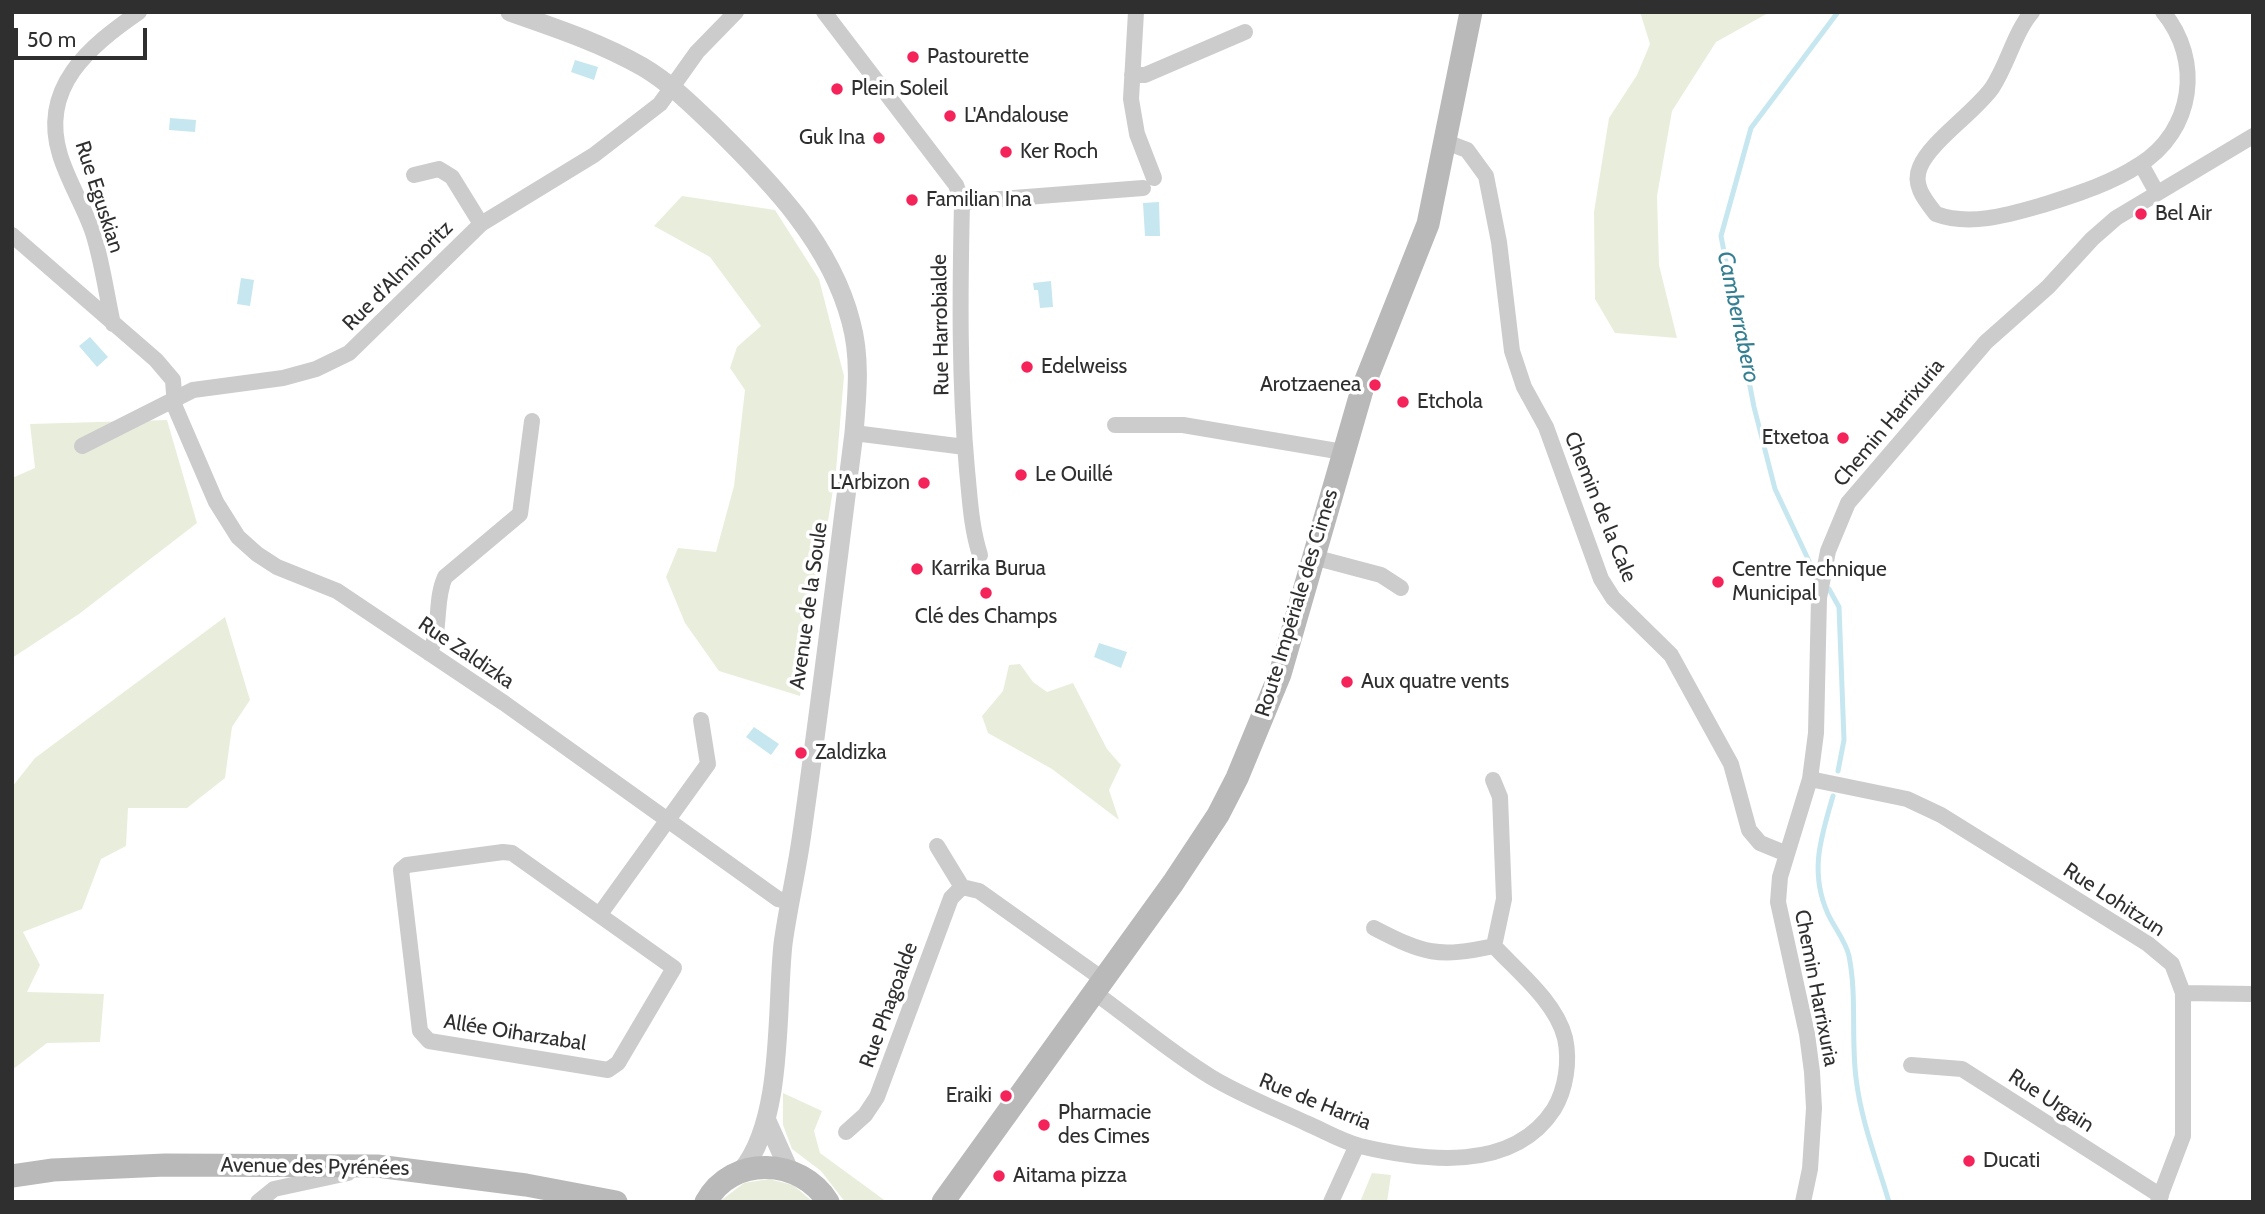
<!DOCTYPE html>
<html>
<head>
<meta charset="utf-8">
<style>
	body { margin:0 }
	#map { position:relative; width:2265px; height:1214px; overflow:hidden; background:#fff; font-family:Cabin,sans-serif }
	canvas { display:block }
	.frame { position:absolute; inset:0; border:14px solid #2f2f2f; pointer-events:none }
	.scale { position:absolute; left:14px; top:28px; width:133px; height:32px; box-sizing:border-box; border:4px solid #2f2f2f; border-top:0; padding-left:9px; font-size:21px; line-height:24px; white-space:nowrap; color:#2f2f2f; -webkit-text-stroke:5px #fff; paint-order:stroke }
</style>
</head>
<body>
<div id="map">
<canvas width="2265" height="1214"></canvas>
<div class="frame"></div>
<div class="scale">50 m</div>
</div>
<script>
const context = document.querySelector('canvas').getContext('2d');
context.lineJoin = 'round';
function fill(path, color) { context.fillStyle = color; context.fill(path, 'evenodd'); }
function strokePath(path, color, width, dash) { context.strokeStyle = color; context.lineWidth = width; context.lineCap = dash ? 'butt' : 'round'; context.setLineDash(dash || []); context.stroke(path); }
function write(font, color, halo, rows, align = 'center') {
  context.font = font + ' Cabin,sans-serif'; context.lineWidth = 7; context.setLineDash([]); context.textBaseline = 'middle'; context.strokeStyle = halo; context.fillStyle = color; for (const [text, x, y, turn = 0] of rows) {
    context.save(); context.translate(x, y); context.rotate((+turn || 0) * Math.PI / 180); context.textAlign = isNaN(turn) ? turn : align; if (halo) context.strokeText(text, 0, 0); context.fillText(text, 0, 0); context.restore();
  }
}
fill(new Path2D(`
	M 1640,12 L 1770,12 L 1716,42 L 1672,111 L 1657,196 L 1659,265 L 1677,338 L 1615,333 L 1595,299 L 1594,212 L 1609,118 L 1637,75 L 1650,44 Z
	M 682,196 L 775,210 L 819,279 L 844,376 L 836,471 L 800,696 L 719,671 L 685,623 L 666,577 L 678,548 L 716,552 L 734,486 L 745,390 L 730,368 L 737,347 L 761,326 L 710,257 L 654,226 Z
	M 167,420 L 197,523 L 79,614 L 12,658 L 12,478 L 35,468 L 30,424 Z
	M 225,617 L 250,700 L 232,727 L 225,778 L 187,808 L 128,808 L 126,846 L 101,859 L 82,909 L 23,932 L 40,965 L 27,992 L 104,994 L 100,1042 L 47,1043 L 12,1070 L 12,787 L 35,758 Z
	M 1020,664 L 1033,682 L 1047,692 L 1073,683 L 1107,749 L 1121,765 L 1109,790 L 1119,820 L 1052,769 L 988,733 L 982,716 L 1003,691 L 1009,665 Z
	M 783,1093 L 822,1111 L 814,1131 L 820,1153 L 887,1202 L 845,1202 L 821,1171 L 792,1149 L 783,1125 Z
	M 1372,1173 L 1391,1175 L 1387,1202 L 1360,1202 Z
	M 769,1179 L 793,1185 L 813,1202 L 719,1202 L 744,1183 Z`), '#e9eedc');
fill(new Path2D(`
	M 575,60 L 598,67 L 594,80 L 571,72 Z
	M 170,118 L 196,120 L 195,132 L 169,130 Z
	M 1159,202 L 1160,236 L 1145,236 L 1143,203 Z
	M 241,278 L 254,280 L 250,306 L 237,304 Z
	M 1051,281 L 1053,307 L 1040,308 L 1038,290 L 1034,290 L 1033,283 Z
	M 90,337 L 108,357 L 97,367 L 79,346 Z
	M 1099,643 L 1127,652 L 1121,668 L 1094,657 Z
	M 754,727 L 779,744 L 771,755 L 746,737 Z`), '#c6e7ef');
strokePath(new Path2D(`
	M 1809,561 L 1775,489 L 1754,407 L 1721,236 L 1751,128 L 1838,12
	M 1829,589 L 1839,607 L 1844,740 L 1838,771
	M 1833,796 C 1821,837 1809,872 1828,914 C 1834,927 1846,942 1849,956 C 1857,996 1851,1038 1856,1078 C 1861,1121 1877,1161 1889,1202`), '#c6e7ef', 5);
strokePath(new Path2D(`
	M 824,12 L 956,185 L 962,202 C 960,291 959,381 967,470 C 970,499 971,527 980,555
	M 1136,12 L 1131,99 L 1137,134 L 1154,178
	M 2032,12 C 2014,33 2008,64 1992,88 C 1974,113 1930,142 1920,167 C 1912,185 1925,200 1936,214 C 1971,227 2011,214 2046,204 C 2077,194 2112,183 2139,165 C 2194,131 2203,60 2163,12
	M 1132,75 L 1145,75 L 1245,32
	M 1446,142 L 1467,150 L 1486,176 L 1499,242 L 1512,351 L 1524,387 L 1546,427 L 1601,579 L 1613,598 L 1671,655 L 1731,764 L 1749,830 L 1760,843 L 1787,854
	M 2141,164 L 2157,193
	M 414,175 L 439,169 L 452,177 L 481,224
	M 962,202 L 1143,188
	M 12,235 L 156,360 L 173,380 L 175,407 L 216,502 L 238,537 L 257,554 L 277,567 L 337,591 L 504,703 L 778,899 L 790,901
	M 113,324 C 106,293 102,259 92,230 C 83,205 68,181 60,155 C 39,87 90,46 139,12
	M 1115,425 L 1183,425 L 1343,452
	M 854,433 L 965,447
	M 82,446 L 193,390 L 283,378 L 316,369 L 349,353 L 481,224 L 594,155 L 660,104 L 697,52 L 736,12
	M 1313,557 L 1381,575 L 1401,588
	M 429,653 C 442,631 434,601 445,577 L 520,514 L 532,421
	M 1810,779 L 1907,799 L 1941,815 L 2148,944 L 2172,964 L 2183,993 L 2183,1136 L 2158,1202
	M 937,846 L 962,887
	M 503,852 L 512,853 L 674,968 L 618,1063 L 608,1070 L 429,1041 L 420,1031 L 401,870 L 407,865 Z
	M 600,914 L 708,764 L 701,720
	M 1374,928 C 1424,954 1438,958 1494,946
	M 1095,993 C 1133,1020 1170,1052 1211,1077 C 1241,1095 1274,1108 1306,1123 C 1323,1130 1341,1141 1360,1146 C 1423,1161 1513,1173 1554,1109 C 1566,1089 1570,1061 1565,1038 C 1556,1002 1518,972 1494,946 L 1504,899 L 1500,797 L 1493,780
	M 2183,993 L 2253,994
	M 1911,1065 L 1962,1069 L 2161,1196
	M 846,1132 L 865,1115 L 877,1097 L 951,898 L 962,887 L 979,891 L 1104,980
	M 258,1202 L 274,1189 L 348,1173
	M 1331,1202 L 1357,1145
	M 1803,1202 L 1810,1169 L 1814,1108 L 1812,1072 L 1807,1034 L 1778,902 L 1780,877 L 1810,779 L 1816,733 L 1819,598 L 1828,551 L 1848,503 L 1986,342 L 2048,287 L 2092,239 L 2116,218 L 2253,136`), '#ccc', 16);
strokePath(new Path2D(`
	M 510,12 C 556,28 601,43 643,67 C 670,83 693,106 716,128 C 772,183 831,244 851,322 C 861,358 857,396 854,433 C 837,566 821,700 802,833 C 797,870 788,907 783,944 C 776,1008 784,1119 742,1170
	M 767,1121 L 789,1170`), '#ccc', 19);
strokePath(new Path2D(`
	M 12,1176 L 53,1170 L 165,1165 L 377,1166 L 526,1185 L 616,1202
	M 706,1202 C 732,1154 801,1158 828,1202
	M 943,1202 L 1173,883 L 1218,815 L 1237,778 L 1280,674 L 1362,390 L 1428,224 L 1471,12`), '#b9b9b9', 23);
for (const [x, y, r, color] of [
	[913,57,7,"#f4235a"],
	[837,89,7,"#f4235a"],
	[950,116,7,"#f4235a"],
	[879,138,7,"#f4235a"],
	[1006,152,7,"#f4235a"],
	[912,200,7,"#f4235a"],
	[2141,214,7,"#f4235a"],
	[1027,367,7,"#f4235a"],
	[1375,385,7,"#f4235a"],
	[1403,402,7,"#f4235a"],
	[1843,438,7,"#f4235a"],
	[1021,475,7,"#f4235a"],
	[924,483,7,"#f4235a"],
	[917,569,7,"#f4235a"],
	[1718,582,7,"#f4235a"],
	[986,593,7,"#f4235a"],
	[1347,682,7,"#f4235a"],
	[801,753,7,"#f4235a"],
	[1006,1096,7,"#f4235a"],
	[1044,1125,7,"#f4235a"],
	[1969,1161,7,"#f4235a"],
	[999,1176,7,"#f4235a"]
]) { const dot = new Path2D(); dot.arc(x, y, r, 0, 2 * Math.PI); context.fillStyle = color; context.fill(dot); strokePath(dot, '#fff', 2.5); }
write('21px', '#2f2f2f', '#fff', [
	["Pastourette",927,57],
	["Plein Soleil",851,89],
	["L'Andalouse",964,116],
	["Guk Ina",865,138,"right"],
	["Ker Roch",1020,152],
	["Familian Ina",926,200],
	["Bel Air",2155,214],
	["Edelweiss",1041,367],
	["Arotzaenea",1361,385,"right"],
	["Etchola",1417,402],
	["Etxetoa",1829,438,"right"],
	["Le Ouillé",1035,475],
	["L'Arbizon",910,483,"right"],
	["Karrika Burua",931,569],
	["Centre Technique",1732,570],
	["Municipal",1732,594],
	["Clé des Champs",986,617,"center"],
	["Aux quatre vents",1361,682],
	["Zaldizka",815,753],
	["Eraiki",992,1096,"right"],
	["Pharmacie",1058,1113],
	["des Cimes",1058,1137],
	["Ducati",1983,1161],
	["Aitama pizza",1013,1176]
], 'left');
write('21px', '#2f2f2f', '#fff', [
	["Rue Eguskian",99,197,72],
	["Rue d'Alminoritz",398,276,-45],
	["Rue Harrobialde",941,325,-91],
	["Chemin Harrixuria",1889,423,-50],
	["Chemin de la Cale",1600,507,68],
	["Route Impériale des Cimes",1297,603,-73],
	["Avenue de la Soule",809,606,-82],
	["Rue Zaldizka",466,653,34],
	["Rue Lohitzun",2114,900,33],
	["Chemin Harrixuria",1816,988,79],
	["Rue Phagoalde",889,1005,-70],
	["Allée Oiharzabal",515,1033,9],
	["Rue Urgain",2051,1101,33],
	["Rue de Harria",1315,1102,22],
	["Avenue des Pyrénées",315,1167,1]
]);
write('italic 23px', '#347f92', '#fff', [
	["Camberrabero",1738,317,78]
]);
</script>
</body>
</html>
